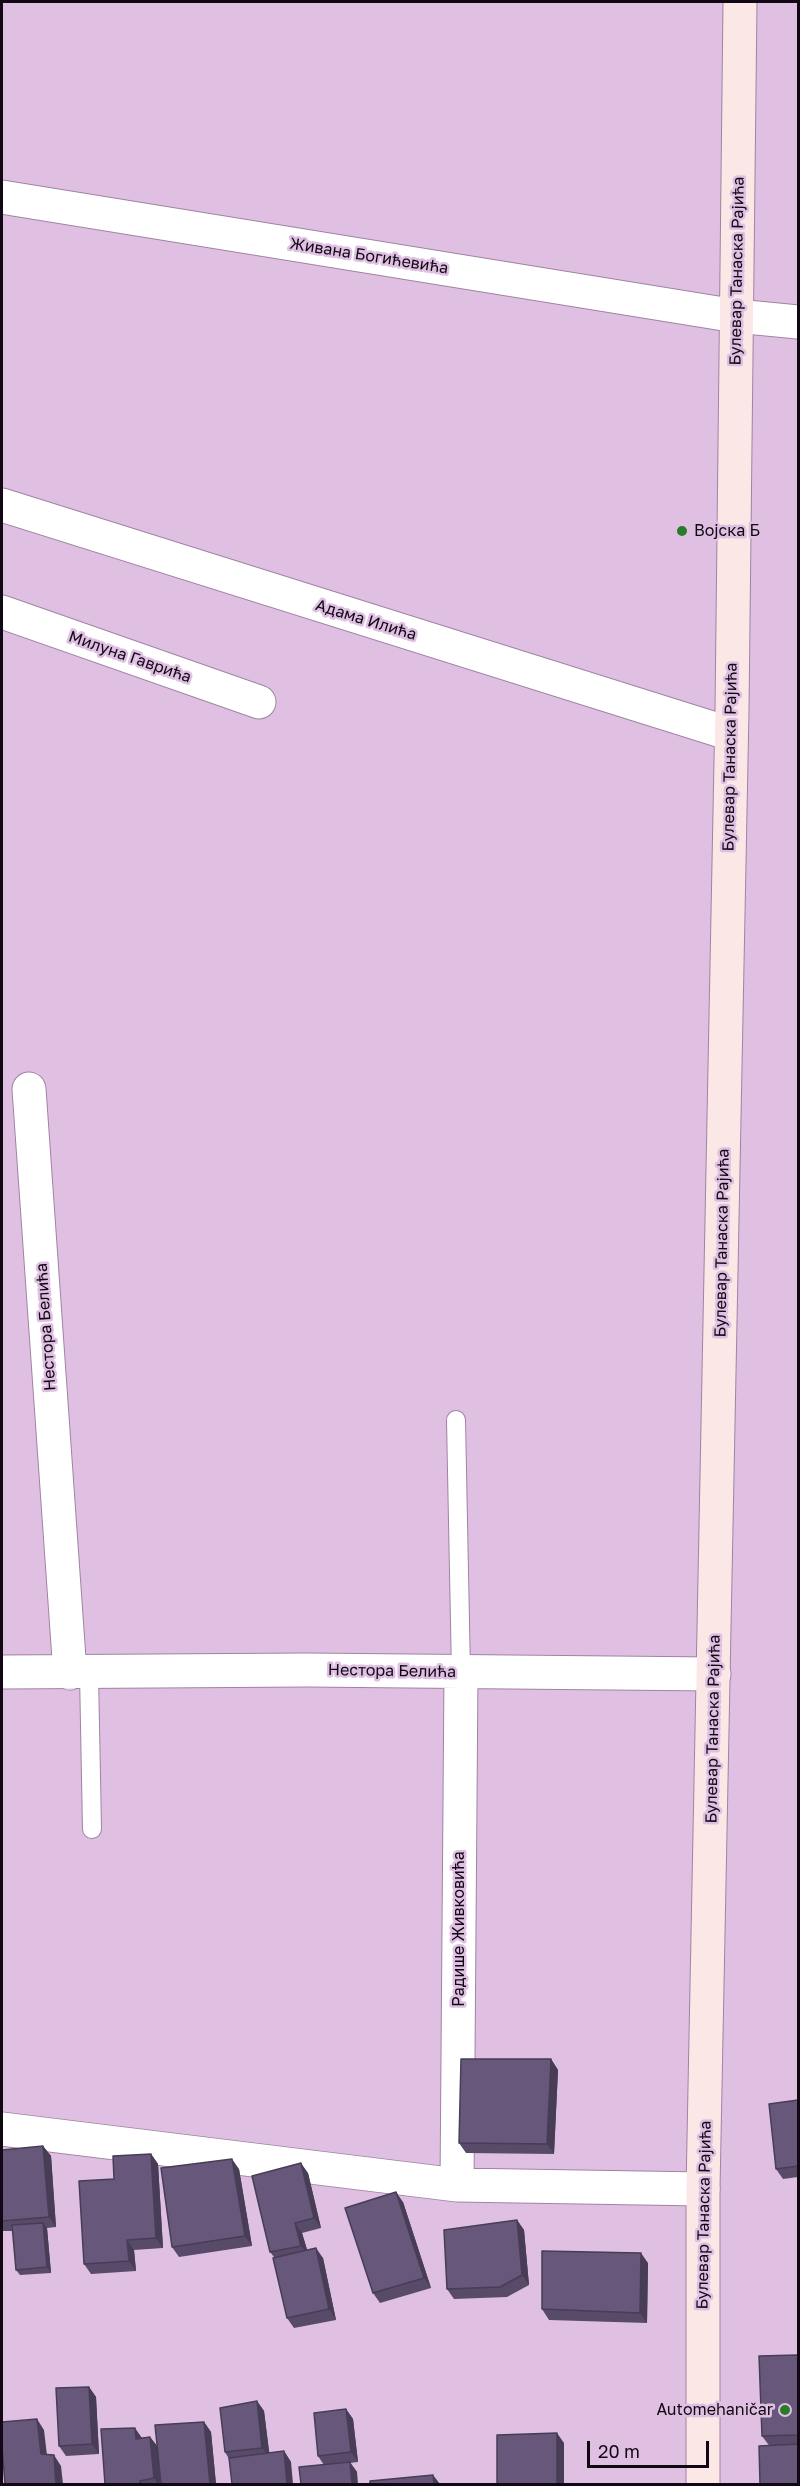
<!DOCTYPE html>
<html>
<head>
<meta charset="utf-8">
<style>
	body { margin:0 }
	#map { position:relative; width:800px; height:2486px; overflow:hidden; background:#dfc0e3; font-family:"Golos Text",sans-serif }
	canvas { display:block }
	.frame { position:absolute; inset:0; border:3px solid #120813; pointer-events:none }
	.scale { position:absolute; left:587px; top:2441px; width:122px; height:27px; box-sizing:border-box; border:3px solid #120813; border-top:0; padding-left:8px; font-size:18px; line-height:21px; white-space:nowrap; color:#120813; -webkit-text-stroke:4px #dfc0e3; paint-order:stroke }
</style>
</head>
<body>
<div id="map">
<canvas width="800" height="2486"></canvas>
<div class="frame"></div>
<div class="scale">20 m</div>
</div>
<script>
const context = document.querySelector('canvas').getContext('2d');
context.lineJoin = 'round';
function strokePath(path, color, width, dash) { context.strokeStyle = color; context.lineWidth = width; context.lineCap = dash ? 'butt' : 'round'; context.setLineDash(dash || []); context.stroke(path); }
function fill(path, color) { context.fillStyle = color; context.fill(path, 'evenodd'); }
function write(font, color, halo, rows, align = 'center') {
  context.font = font + ' "Golos Text",sans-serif'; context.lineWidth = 5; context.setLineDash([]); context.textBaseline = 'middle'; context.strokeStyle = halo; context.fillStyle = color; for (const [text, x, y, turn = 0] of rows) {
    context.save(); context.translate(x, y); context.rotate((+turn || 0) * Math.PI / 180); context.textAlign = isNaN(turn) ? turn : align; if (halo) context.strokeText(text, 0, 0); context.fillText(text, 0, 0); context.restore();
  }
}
const lane = new Path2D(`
	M 456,1420 L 461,1673
	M 89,1673 L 92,1829`);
const street = new Path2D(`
	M 2,197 L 736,316 L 798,322
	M 2,505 L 731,734
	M 2,612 L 259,702
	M 29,1089 L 70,1673
	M 2,1672 L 308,1670 L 714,1674
	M 2,2129 L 457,2185 L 703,2189
	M 457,2185 L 461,1673`);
const secondary = new Path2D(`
	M 703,2484 L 703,2189 L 732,710 L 740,2`);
strokePath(lane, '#a083a3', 20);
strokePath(street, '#a083a3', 35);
strokePath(secondary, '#a083a3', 35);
strokePath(lane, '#fff', 18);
strokePath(street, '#fff', 33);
strokePath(secondary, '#fbe7e6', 33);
fill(new Path2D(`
	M 551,2059 L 558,2070 L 554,2154 L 466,2153 L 459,2143 Z
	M 798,2100 L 798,2177 L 783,2179 L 776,2169 Z
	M 43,2146 L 51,2156 L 56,2227 L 47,2228 L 51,2273 L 20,2275 L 16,2270 L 13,2231 L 3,2231 L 2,2229 L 2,2150 Z
	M 151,2154 L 158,2164 L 163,2248 L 134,2250 L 136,2271 L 91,2274 L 84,2264 L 114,2179 Z
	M 239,2169 L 252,2246 L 179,2257 L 172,2247 Z
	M 308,2173 L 321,2228 L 302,2233 L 307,2250 L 323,2258 L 336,2320 L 294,2328 L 287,2318 L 274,2257 L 270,2252 Z
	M 403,2202 L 431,2288 L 380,2303 L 373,2293 Z
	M 517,2220 L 524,2230 L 529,2285 L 507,2297 L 454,2299 L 447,2289 Z
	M 648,2263 L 647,2323 L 549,2320 L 542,2309 Z
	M 798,2355 L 798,2484 L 762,2436 Z
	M 89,2387 L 96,2397 L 99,2454 L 66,2456 L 59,2446 Z
	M 257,2401 L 264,2411 L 269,2453 L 284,2451 L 291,2462 L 229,2459 L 225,2452 Z
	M 346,2409 L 353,2419 L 358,2462 L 350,2463 L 357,2472 L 324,2465 L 318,2456 Z
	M 204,2422 L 211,2432 L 216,2484 L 105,2484 L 142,2438 L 150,2437 L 157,2446 Z`), '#584b6a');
fill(new Path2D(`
	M 551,2059 L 558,2070 L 554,2154 L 547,2144 Z
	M 43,2146 L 51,2156 L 56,2227 L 49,2217 Z
	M 151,2154 L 158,2164 L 163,2248 L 156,2238 Z
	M 232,2159 L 239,2169 L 252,2246 L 245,2236 Z
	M 301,2163 L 308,2173 L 321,2228 L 314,2218 Z
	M 396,2192 L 403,2202 L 431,2288 L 424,2278 Z
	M 517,2220 L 524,2230 L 529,2285 L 522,2275 Z
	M 43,2223 L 47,2228 L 51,2273 L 47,2267 Z
	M 295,2223 L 302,2233 L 309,2256 L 301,2246 Z
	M 127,2240 L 134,2250 L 136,2271 L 129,2261 Z
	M 316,2248 L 323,2258 L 336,2320 L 329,2309 Z
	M 641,2253 L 648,2263 L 647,2323 L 640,2313 Z
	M 89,2387 L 96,2397 L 99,2454 L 92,2444 Z
	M 257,2401 L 264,2411 L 270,2458 L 262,2448 Z
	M 346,2409 L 353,2419 L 358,2462 L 351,2452 Z
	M 37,2419 L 44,2430 L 48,2464 L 41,2454 Z
	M 204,2422 L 211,2432 L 216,2484 L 210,2484 Z
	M 135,2428 L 142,2438 L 136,2439 Z
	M 557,2433 L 564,2443 L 564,2484 L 557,2484 Z
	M 150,2437 L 158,2447 L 161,2484 L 158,2484 L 154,2478 Z
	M 284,2451 L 291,2462 L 293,2484 L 287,2484 Z
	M 54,2455 L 61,2466 L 63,2484 L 56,2484 Z
	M 350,2462 L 357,2472 L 358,2484 L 352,2484 Z
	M 433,2475 L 440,2484 L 434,2484 Z`), '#473d56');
const building = new Path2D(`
	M 461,2059 L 551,2059 L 547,2144 L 459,2143 Z
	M 798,2100 L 798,2166 L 776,2169 L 769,2104 Z
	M 43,2146 L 49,2217 L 2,2221 L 2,2150 Z
	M 151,2154 L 156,2238 L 127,2240 L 129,2261 L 84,2264 L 79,2181 L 114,2179 L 113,2156 Z
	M 232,2159 L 245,2236 L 172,2247 L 161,2168 Z
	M 301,2163 L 314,2218 L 295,2223 L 301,2246 L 270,2252 L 252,2176 Z
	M 396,2192 L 424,2278 L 373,2293 L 345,2208 Z
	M 517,2220 L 522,2275 L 500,2287 L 447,2289 L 444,2230 Z
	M 43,2223 L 47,2267 L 16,2270 L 12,2225 Z
	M 316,2248 L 329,2309 L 287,2318 L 273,2258 Z
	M 542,2251 L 641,2253 L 640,2313 L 542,2309 Z
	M 798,2355 L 798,2435 L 762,2436 L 759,2356 Z
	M 89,2387 L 92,2444 L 59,2446 L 56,2388 Z
	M 257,2401 L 262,2448 L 225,2452 L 220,2408 Z
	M 346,2409 L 351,2452 L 318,2456 L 314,2413 Z
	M 37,2419 L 41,2454 L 54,2455 L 56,2484 L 5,2484 L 2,2447 L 2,2422 Z
	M 204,2422 L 210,2484 L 161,2484 L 155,2425 Z
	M 135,2428 L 136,2439 L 150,2437 L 154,2478 L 140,2481 L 140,2484 L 105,2484 L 101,2429 Z
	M 557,2433 L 557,2484 L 497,2484 L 497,2435 Z
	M 798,2444 L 798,2484 L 760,2484 L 759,2446 Z
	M 284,2451 L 287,2484 L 232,2484 L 229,2458 Z
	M 350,2462 L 352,2484 L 301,2484 L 299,2467 Z
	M 433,2475 L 434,2484 L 370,2484 L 370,2481 Z`);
fill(building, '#66577b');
strokePath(building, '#473d56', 1.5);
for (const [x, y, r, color] of [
	[682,531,6,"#287c28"],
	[785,2410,6,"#287c28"]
]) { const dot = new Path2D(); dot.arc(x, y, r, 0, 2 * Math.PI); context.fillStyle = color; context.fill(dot); strokePath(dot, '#dfc0e3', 2); }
write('16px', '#120813', '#dfc0e3', [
	["Живана Богићевића",369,256,9],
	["Булевар Танаска Рајића",737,271,-89],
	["Адама Илића",366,620,17],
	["Милуна Гаврића",130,657,19],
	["Булевар Танаска Рајића",730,757,-89],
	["Булевар Танаска Рајића",722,1243,-89],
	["Нестора Белића",46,1327,-94],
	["Нестора Белића",392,1671,1],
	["Булевар Танаска Рајића",713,1729,-89],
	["Радише Живковића",459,1929,-90],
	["Булевар Танаска Рајића",704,2215,-89]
]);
write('16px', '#120813', '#dfc0e3', [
	["Војска Б",694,531],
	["Automehaničar",773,2410,"right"]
], 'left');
</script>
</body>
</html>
